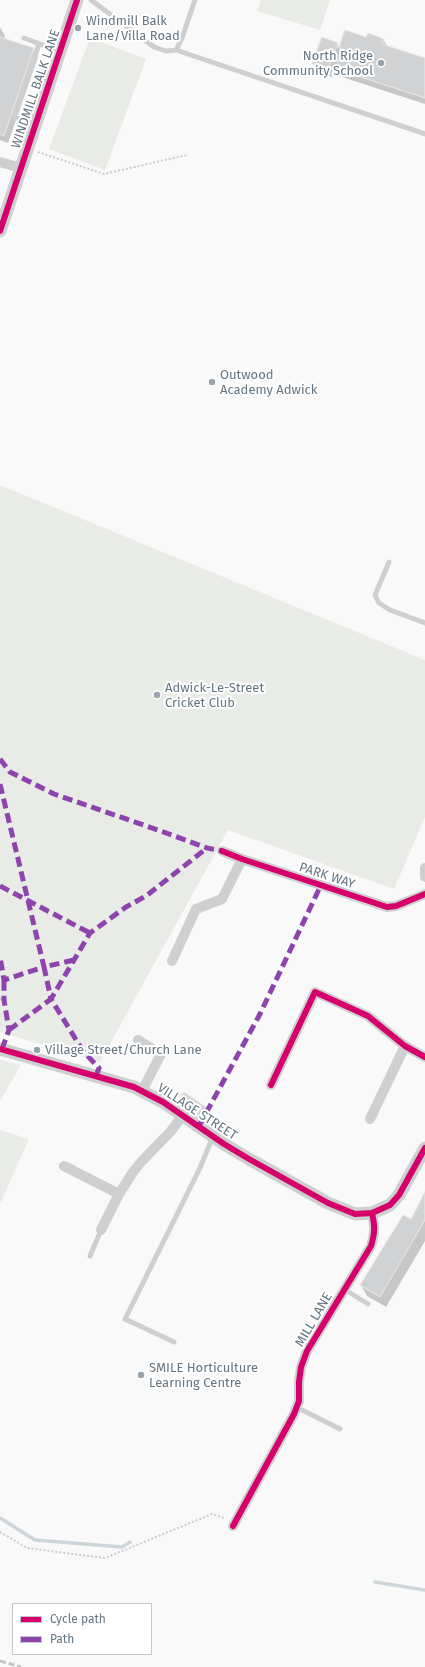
<!DOCTYPE html>
<html>
<head>
<meta charset="utf-8">
<style>
	body { margin:0 }
	#map { position:relative; width:425px; height:1667px; overflow:hidden; background:#f9f9f9; font-family:"Fira Sans",sans-serif }
	canvas { display:block }
	.legend { position:absolute; left:12px; top:1603px; width:140px; height:52px; box-sizing:border-box; background:#fff; border:1px solid #c1c8cd; margin:0; padding:5px 7px; list-style:none; font-size:12px; color:#657683 }
	.legend li { display:flex; align-items:center; gap:8px; height:20px }
	.legend b { width:20px; border:1px solid #c1c8cd }
</style>
</head>
<body>
<div id="map">
<canvas width="425" height="1667"></canvas>
<ul class="legend">
<li><b style="height:5px;background:#d6006c"></b>Cycle path</li>
<li><b style="height:5px;background:#8e44ad"></b>Path</li>
</ul>
</div>
<script>
const context = document.querySelector('canvas').getContext('2d');
context.lineJoin = 'round';
function fill(path, color) { context.fillStyle = color; context.fill(path, 'evenodd'); }
function strokePath(path, color, width, dash) { context.strokeStyle = color; context.lineWidth = width; context.lineCap = dash ? 'butt' : 'round'; context.setLineDash(dash || []); context.stroke(path); }
function write(font, color, halo, rows, align = 'center') {
  context.font = font + ' "Fira Sans",sans-serif'; context.lineWidth = 4; context.setLineDash([]); context.textBaseline = 'middle'; context.strokeStyle = halo; context.fillStyle = color; for (const [text, x, y, turn = 0] of rows) {
    context.save(); context.translate(x, y); context.rotate((+turn || 0) * Math.PI / 180); context.textAlign = isNaN(turn) ? turn : align; if (halo) context.strokeText(text, 0, 0); context.fillText(text, 0, 0); context.restore();
  }
}
fill(new Path2D(`
	M 261,0 L 330,0 L 320,30 L 257,11 Z
	M 90,38 L 146,59 L 105,170 L 49,149 Z
	M 0,485 L 425,660 L 425,817 L 394,889 L 228,830 L 100,1062 L 0,1032 Z
	M 0,1060 L 21,1065 L 0,1101 Z
	M 0,1130 L 29,1139 L 1,1202 L 0,1201 Z`), '#e8ebe6');
fill(new Path2D(`
	M 0,27 L 5,36 L 4,39 L 33,49 L 38,57 L 8,143 L 0,140 Z
	M 346,32 L 367,39 L 383,39 L 387,46 L 425,59 L 425,104 L 342,77 L 336,67 L 332,77 L 318,72 L 313,64 L 337,44 L 340,49 Z
	M 206,1109 L 209,1114 L 201,1125 L 180,1110 Z
	M 425,1194 L 425,1241 L 386,1307 L 367,1296 L 361,1285 L 411,1221 Z`), '#0003');
strokePath(new Path2D(`
	M 0,1518 L 35,1540 L 122,1547 L 130,1542
	M 375,1582 L 425,1590`), '#ced6d9', 3.5);
const building = new Path2D(`
	M 345,30 L 366,37 L 368,33 L 384,39 L 382,44 L 425,58 L 425,98 L 336,69 L 342,49 L 339,48 Z
	M 0,37 L 34,48 L 4,136 L 0,134 Z
	M 322,37 L 338,43 L 328,70 L 312,64 Z
	M 184,1092 L 207,1108 L 198,1120 L 175,1104 Z
	M 425,1192 L 425,1220 L 380,1297 L 360,1285 L 403,1215 L 411,1219 Z`);
fill(building, '#d0d2d3');
strokePath(building, '#e8e8e8', 1);
strokePath(new Path2D(`
	M 18,141 L 14,140 L 18,127
	M 38,152 L 104,174 L 187,155
	M 0,999 L 4,1000
	M 0,1532 L 27,1548 L 105,1558 L 212,1514 L 224,1518`), '#cbcccd', 2, [2, 2]);
strokePath(new Path2D(`
	M 91,0 L 154,47 L 166,51 L 176,50 L 425,134
	M 24,38 L 59,51
	M 176,50 L 182,38 L 195,0
	M 34,124 L 14,117 L 39,44
	M 389,562 L 375,595 L 379,603 L 390,610 L 425,623
	M 90,1256 L 101,1230
	M 344,1289 L 368,1304
	M 174,1342 L 125,1319 L 200,1168 L 213,1136
	M 296,1407 L 340,1429`), '#cecfd0', 5);
strokePath(new Path2D(`
	M 0,162 L 21,168
	M 222,851 L 242,859 L 387,907 L 396,906 L 425,894
	M 425,868 L 425,877
	M 172,961 L 196,909 L 222,899 L 242,859
	M 138,1040 L 161,1054 L 142,1091
	M 271,1085 L 315,992 L 368,1016 L 405,1046 L 425,1057
	M 370,1119 L 405,1046
	M 64,1166 L 119,1194
	M 101,1230 L 119,1194 L 133,1172 L 141,1162 L 171,1131 L 183,1115
	M 233,1526 L 294,1414 L 299,1401 L 299,1382 L 301,1367 L 307,1351 L 371,1246 C 375,1233 375,1226 372,1213`), '#cecfd0', 10);
strokePath(new Path2D(`
	M 0,231 L 77,0
	M 0,1049 L 134,1087 L 163,1102 L 224,1144 L 249,1159 L 328,1203 L 355,1214 L 372,1213 L 390,1205 L 399,1195 L 425,1148`), '#cecfd0', 13);
strokePath(new Path2D(`
	M 0,1661 L 21,1667`), '#c3c5c6', 3, [6, 3]);
strokePath(new Path2D(`
	M 0,759 L 10,772 L 54,794 L 158,830 L 207,848 L 222,851
	M 0,784 L 44,967 L 4,980 L 0,957
	M 0,886 L 90,933
	M 74,960 L 44,967 L 51,999 L 90,933 L 126,907 L 146,896 L 207,848
	M 9,1030 L 51,999 L 83,1051 L 99,1068 L 96,1076
	M 2,1049 L 9,1030 L 4,1000 L 4,980
	M 199,1126 L 260,1014 L 321,885`), '#8e44ad', 5, [10, 5]);
strokePath(new Path2D(`
	M 0,231 L 77,0
	M 222,851 L 242,859 L 387,907 L 396,906 L 425,894
	M 0,1049 L 134,1087 L 163,1102 L 224,1144 L 249,1159 L 328,1203 L 355,1214 L 372,1213 L 390,1205 L 399,1195 L 425,1148
	M 271,1085 L 315,992 L 368,1016 L 405,1046 L 425,1057
	M 233,1526 L 294,1414 L 299,1401 L 299,1382 L 301,1367 L 307,1351 L 371,1246 C 375,1233 375,1226 372,1213`), '#d6006c', 6);
for (const [x, y, r, color] of [
	[78,28,4,"#99a4ac"],
	[381,63,4,"#99a4ac"],
	[212,382,4,"#99a4ac"],
	[157,695,4,"#99a4ac"],
	[37,1050,4,"#99a4ac"],
	[141,1375,4,"#99a4ac"]
]) { const dot = new Path2D(); dot.arc(x, y, r, 0, 2 * Math.PI); context.fillStyle = color; context.fill(dot); strokePath(dot, '#fff', 1.5); }
write('13px', '#657683', '#fff', [
	["Windmill Balk",86,21],
	["Lane/Villa Road",86,36],
	["North Ridge",373,56,"right"],
	["Community School",373,71,"right"],
	["Outwood",220,375],
	["Academy Adwick",220,390],
	["Adwick-Le-Street",165,688],
	["Cricket Club",165,703],
	["Village Street/Church Lane",45,1050],
	["SMILE Horticulture",149,1368],
	["Learning Centre",149,1383]
], 'left');
write('13px', '#657683', '#fff', [
	["WINDMILL BALK LANE",36,89,-71],
	["PARK WAY",327,876,18],
	["VILLAGE STREET",197,1112,33],
	["MILL LANE",314,1320,-60]
]);
</script>
</body>
</html>
